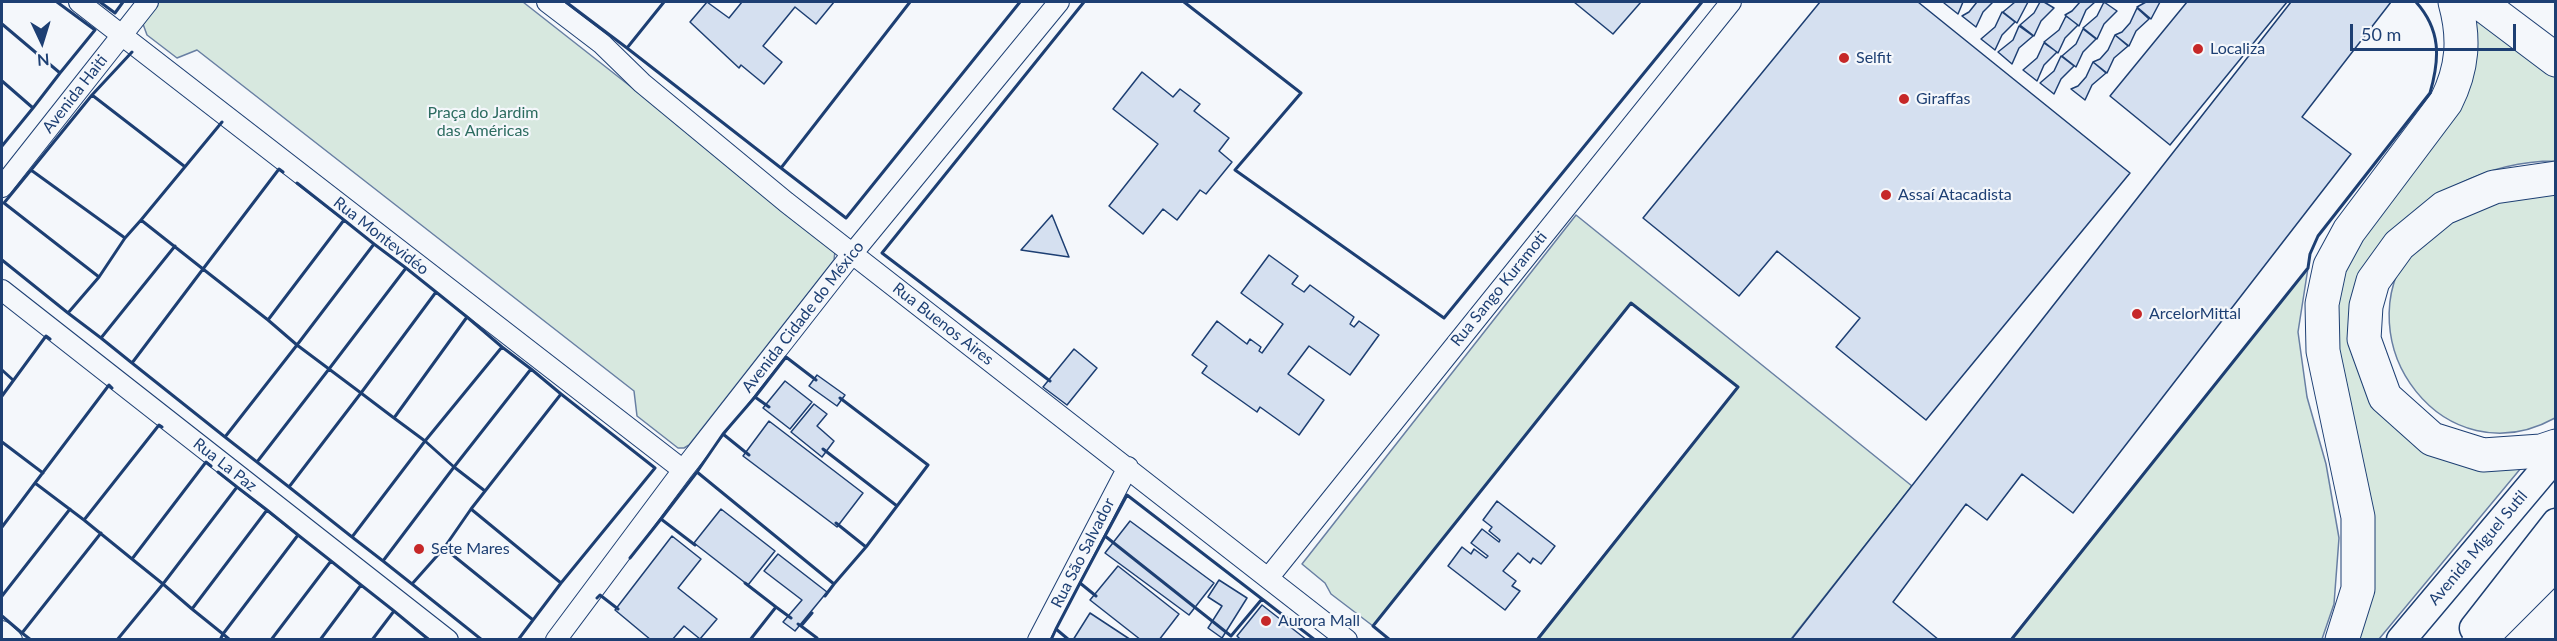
<!DOCTYPE html>
<html>
<head>
<meta charset="utf-8">
<style>
	body { margin:0 }
	#map { position:relative; width:2557px; height:641px; overflow:hidden; background:#f4f7fb; font-family:Lato,sans-serif }
	canvas { display:block }
	.frame { position:absolute; inset:0; border:3px solid #1d3f73; pointer-events:none }
	.north { position:absolute; left:12px; top:12px; width:60px; height:60px; -webkit-text-stroke:4px #f4f7fb; paint-order:stroke; rotate:176deg; font-size:16px; font-weight:700; line-height:24px; text-align:center; color:#1d3f73 }
	.north::after { content:''; display:block; margin:auto; width:21px; height:27px; background:#1d3f73; clip-path:polygon(50% 0,100% 100%,50% 72%,0 100%) }
	.scale { position:absolute; left:2350px; top:24px; width:166px; height:27px; box-sizing:border-box; border:3px solid #1d3f73; border-top:0; padding-left:8px; font-size:18px; line-height:21px; white-space:nowrap; color:#1d3f73; -webkit-text-stroke:4px #f4f7fb; paint-order:stroke }
</style>
</head>
<body>
<div id="map">
<canvas width="2557" height="641"></canvas>
<div class="frame"></div>
<div class="north">N</div>
<div class="scale">50 m</div>
</div>
<script>
const context = document.querySelector('canvas').getContext('2d');
context.lineJoin = 'round';
function fill(path, color) { context.fillStyle = color; context.fill(path, 'evenodd'); }
function strokePath(path, color, width, dash) { context.strokeStyle = color; context.lineWidth = width; context.lineCap = dash ? 'butt' : 'round'; context.setLineDash(dash || []); context.stroke(path); }
function write(font, color, halo, rows, align = 'center') {
  context.font = font + ' Lato,sans-serif'; context.lineWidth = 4.5; context.setLineDash([]); context.textBaseline = 'middle'; context.strokeStyle = halo; context.fillStyle = color; for (const [text, x, y, turn = 0] of rows) {
    context.save(); context.translate(x, y); context.rotate((+turn || 0) * Math.PI / 180); context.textAlign = isNaN(turn) ? turn : align; if (halo) context.strokeText(text, 0, 0); context.fillText(text, 0, 0); context.restore();
  }
}
const green = new Path2D(`
	M 159,2 L 523,2 L 830,243 L 835,251 L 834,260 L 689,445 L 684,448 L 678,448 L 637,416 L 634,391 L 197,50 L 177,58 L 147,35 L 143,24 Z
	M 2462,8 L 2555,74 L 2555,161 C 2486,161 2425,195 2379,245 L 2380,398 L 2526,462 L 2379,639 L 2343,640 L 2359,587 L 2327,289 L 2447,110 Z
	M 2555,182 L 2555,418 C 2445,479 2342,343 2412,247 C 2418,239 2429,232 2437,226 C 2445,220 2454,211 2462,207 C 2470,203 2481,202 2489,199 C 2511,194 2533,188 2555,182 Z
	M 1576,215 L 1912,486 L 1791,639 L 1537,639 L 1738,387 L 1631,303 L 1373,626 L 1331,594 L 1325,583 L 1302,564 Z
	M 2308,268 L 2298,332 L 2307,397 L 2326,464 L 2339,538 L 2334,604 L 2322,639 L 2011,639 Z`);
fill(green, '#d7e8df');
strokePath(green, '#687fa3', 1.5);
const building = new Path2D(`
	M 707,2 L 729,18 L 742,2 L 834,2 L 816,24 L 795,7 L 763,46 L 782,62 L 764,84 L 741,65 L 739,68 L 690,22 Z
	M 1574,2 L 1641,2 L 1613,34 Z
	M 1820,2 L 1918,2 L 2130,173 L 1926,420 L 1836,347 L 1860,318 L 1777,251 L 1739,296 L 1643,218 Z
	M 1946,2 L 1963,2 L 1958,14 L 1944,3 Z
	M 1977,2 L 1993,2 L 1983,12 L 1976,27 L 1962,16 L 1969,12 Z
	M 2015,2 L 2028,2 L 2017,23 L 2003,12 Z
	M 2040,2 L 2044,2 L 2054,8 L 2041,21 L 2034,36 L 2020,25 L 2034,13 Z
	M 2080,2 L 2095,2 L 2086,10 L 2079,26 L 2065,15 L 2072,11 Z
	M 2104,2 L 2117,11 L 2104,24 L 2097,39 L 2083,28 L 2097,16 Z
	M 2146,2 L 2160,2 L 2151,19 L 2137,7 Z
	M 2187,2 L 2287,2 L 2170,145 L 2110,96 Z
	M 2291,2 L 2391,2 L 2302,117 L 2351,154 L 2073,513 L 2022,474 L 1987,520 L 1966,504 L 1893,602 L 1939,640 L 1791,640 Z
	M 2137,8 L 2149,19 L 2136,31 L 2129,46 L 2115,35 L 2122,32 L 2130,23 Z
	M 2002,12 L 2015,22 L 2002,35 L 1995,50 L 1981,39 L 1995,27 Z
	M 2066,16 L 2078,25 L 2065,38 L 2058,53 L 2044,42 L 2059,30 Z
	M 2019,26 L 2033,36 L 2019,48 L 2012,64 L 1998,52 L 2013,40 Z
	M 2083,29 L 2096,39 L 2083,52 L 2076,67 L 2062,56 L 2076,44 Z
	M 2115,35 L 2128,46 L 2114,58 L 2107,73 L 2093,62 L 2100,59 L 2108,50 Z
	M 2044,43 L 2057,52 L 2044,65 L 2037,81 L 2023,70 L 2037,58 Z
	M 2061,56 L 2074,66 L 2061,79 L 2054,94 L 2040,83 L 2054,71 Z
	M 2093,62 L 2106,73 L 2092,85 L 2085,100 L 2071,89 L 2078,86 L 2086,77 Z
	M 1142,72 L 1173,97 L 1180,89 L 1200,104 L 1194,111 L 1229,138 L 1219,151 L 1232,162 L 1206,194 L 1200,190 L 1177,220 L 1163,209 L 1143,234 L 1109,206 L 1158,144 L 1113,109 Z
	M 1052,215 L 1069,257 L 1021,250 Z
	M 1269,255 L 1298,276 L 1292,284 L 1304,292 L 1310,285 L 1354,317 L 1350,324 L 1354,327 L 1359,321 L 1379,335 L 1350,375 L 1309,346 L 1288,374 L 1324,400 L 1299,435 L 1260,407 L 1257,412 L 1202,373 L 1207,366 L 1192,355 L 1217,321 L 1247,344 L 1250,339 L 1261,347 L 1259,351 L 1262,353 L 1283,324 L 1241,293 Z
	M 1074,349 L 1097,368 L 1067,405 L 1043,387 Z
	M 817,375 L 845,395 L 837,406 L 809,386 Z
	M 785,381 L 812,402 L 790,429 L 763,408 Z
	M 814,404 L 827,414 L 817,426 L 834,441 L 822,457 L 791,432 Z
	M 769,421 L 863,493 L 837,527 L 743,456 Z
	M 1497,501 L 1555,546 L 1541,564 L 1533,558 L 1530,563 L 1518,553 L 1503,571 L 1516,581 L 1512,586 L 1520,591 L 1505,610 L 1448,566 L 1462,547 L 1471,554 L 1474,549 L 1486,558 L 1488,556 L 1471,543 L 1482,529 L 1499,542 L 1500,540 L 1489,531 L 1492,527 L 1483,520 Z
	M 721,509 L 775,551 L 748,585 L 694,543 Z
	M 1130,521 L 1214,583 L 1189,615 L 1105,553 Z
	M 672,536 L 701,559 L 678,588 L 717,619 L 700,639 L 684,626 L 672,640 L 651,640 L 615,610 Z
	M 778,554 L 827,592 L 795,631 L 783,622 L 802,600 L 764,571 Z
	M 1118,566 L 1179,614 L 1159,640 L 1141,640 L 1090,600 Z
	M 1219,580 L 1247,598 L 1222,638 L 1208,628 L 1222,606 L 1208,597 Z
	M 1262,605 L 1307,640 L 1241,640 L 1237,636 Z
	M 1090,613 L 1131,640 L 1073,640 Z`);
fill(building, '#d5e0f0');
strokePath(building, '#1d3f73', 1.5);
const minor = new Path2D(`
	M 79,2 L 683,470
	M 547,2 L 602,44 L 642,83 L 786,202 L 1347,640
	M 2,187 L 148,2
	M 2,290 L 448,640
	M 1269,577 L 1731,2
	M 2,631 L 12,640
	M 556,640 L 683,470 L 852,254 L 1059,2
	M 1038,640 L 1128,467`);
const secondary = new Path2D(`
	M 2474,628 L 2556,523
	M 2401,640 L 2556,456`);
const trunk = new Path2D(`
	M 2479,2 L 2556,60
	M 2556,178 L 2494,187 L 2444,208 L 2399,245 L 2373,281 L 2366,306 L 2364,339 L 2385,397 L 2432,439 L 2483,455 L 2541,451 L 2556,446
	M 2342,640 L 2358,589 L 2358,517 L 2323,351 L 2322,304 L 2330,266 L 2349,231 L 2446,102 C 2463,68 2465,38 2455,2
	M 2479,640 L 2556,563`);
strokePath(minor, '#1d3f73', 22);
strokePath(secondary, '#1d3f73', 31);
strokePath(trunk, '#1d3f73', 35);
strokePath(minor, '#f4f7fb', 20);
strokePath(secondary, '#f4f7fb', 28);
strokePath(trunk, '#f4f7fb', 33);
strokePath(new Path2D(`
	M 100,2 L 115,13 L 123,2
	M 566,2 L 627,48
	M 664,2 L 627,48 L 781,168
	M 910,2 L 781,168 L 846,218 L 1020,2
	M 1184,2 L 1301,93 L 1235,170 L 1444,318 L 1702,2
	M 2,24 L 60,73 L 95,30 L 57,2
	M 132,52 L 92,95 L 184,166
	M 2,81 L 33,108 L 60,73
	M 92,95 L 31,170 L 125,238 L 141,220
	M 2,146 L 33,108
	M 31,170 L 4,203 L 99,277 L 125,238
	M 297,183 L 344,220
	M 2,260 L 68,313 L 99,277
	M 68,313 L 101,338 L 175,246
	M 268,320 L 203,269 L 279,169 L 283,172
	M 101,338 L 132,363 L 203,269 L 141,220 L 222,122
	M 502,347 L 467,317 L 394,418 L 425,441 L 502,347 L 531,369
	M 132,363 L 225,437 L 297,345 L 268,320 L 344,220 L 374,244
	M 2,370 L 13,380
	M 1050,381 L 882,253 L 1084,2
	M 2,396 L 46,336 L 50,339
	M 755,397 L 786,357 L 816,380
	M 840,398 L 928,465 L 897,506
	M 394,418 L 361,393 L 436,292 L 467,317
	M 723,434 L 755,397 L 769,407
	M 225,437 L 257,462 L 329,369 L 297,345 L 374,244 L 406,268
	M 2,442 L 43,473
	M 823,449 L 897,506 L 866,547
	M 257,462 L 289,487 L 361,393 L 329,369 L 406,268 L 436,292
	M 218,472 L 237,487
	M 697,472 L 723,434 L 749,455
	M 289,487 L 352,537
	M 485,491 L 454,467 L 531,369 L 561,394
	M 1127,495 L 1262,599 L 1231,636 L 1105,536 Z
	M 471,509 L 561,394 L 655,468 L 561,583
	M 661,519 L 697,472 L 834,584 L 825,596
	M 84,520 L 35,483 L 109,385 L 112,388
	M 2,527 L 35,483
	M 444,548 L 533,620 L 518,640
	M 630,558 L 661,519 L 695,545
	M 132,559 L 84,520 L 159,425 L 162,427
	M 383,561 L 352,537 L 425,441 L 454,467 L 383,561 L 412,584
	M 745,583 L 776,607 L 750,640
	M 834,584 L 866,547 L 836,523
	M 2,596 L 70,509
	M 1096,596 L 1080,583 L 1105,536
	M 597,598 L 600,595 L 618,609
	M 1262,599 L 1315,640
	M 776,607 L 791,618
	M 192,609 L 163,584 L 237,487 L 267,510
	M 2,616 L 22,633 L 101,533
	M 798,624 L 801,626 L 812,613
	M 801,626 L 817,638 L 816,640
	M 22,633 L 31,640
	M 117,640 L 163,584 L 132,559 L 206,462 L 211,466
	M 220,640 L 223,634 L 192,609 L 267,510 L 298,535
	M 230,640 L 223,634 L 298,535 L 331,561
	M 271,640 L 331,561 L 361,585
	M 320,640 L 361,585 L 394,611
	M 372,640 L 394,611 L 429,640
	M 482,640 L 412,584 L 444,548 L 471,509 L 561,583 L 533,620
	M 1051,640 L 1056,629
	M 1069,640 L 1056,629 L 1080,583
	M 1390,640 L 1373,626 L 1631,303 L 1738,387 L 1537,640
	M 2011,640 L 2308,268 L 2310,254 L 2318,236 L 2430,93 C 2440,58 2441,30 2416,2`), '#1d3f73', 3);
for (const [x, y, r, color] of [
	[2198,49,6,"#c62828"],
	[1844,58,6,"#c62828"],
	[1904,99,6,"#c62828"],
	[1886,195,6,"#c62828"],
	[2137,314,6,"#c62828"],
	[419,549,6,"#c62828"],
	[1266,621,6,"#c62828"]
]) { const dot = new Path2D(); dot.arc(x, y, r, 0, 2 * Math.PI); context.fillStyle = color; context.fill(dot); strokePath(dot, '#f4f7fb', 2); }
write('16px', '#1d3f73', '#f4f7fb', [
	["Localiza",2210,49],
	["Selfit",1856,58],
	["Giraffas",1916,99],
	["Assaí Atacadista",1898,195],
	["ArcelorMittal",2149,314],
	["Sete Mares",431,549],
	["Aurora Mall",1278,621]
], 'left');
write('16px', '#1d3f73', '#f4f7fb', [
	["Avenida Haiti",75,94,-52],
	["Rua Montevidéo",381,236,38],
	["Rua Sango Kuramoti",1499,289,-51],
	["Avenida Cidade do México",803,317,-52],
	["Rua Buenos Aires",943,324,38],
	["Rua La Paz",225,465,38],
	["Avenida Miguel Sutil",2478,548,-50],
	["Rua São Salvador",1083,553,-63]
]);
write('16px', '#2c6c60', '#f4f7fb', [
	["Praça do Jardim",483,113],
	["das Américas",483,131]
]);
</script>
</body>
</html>
